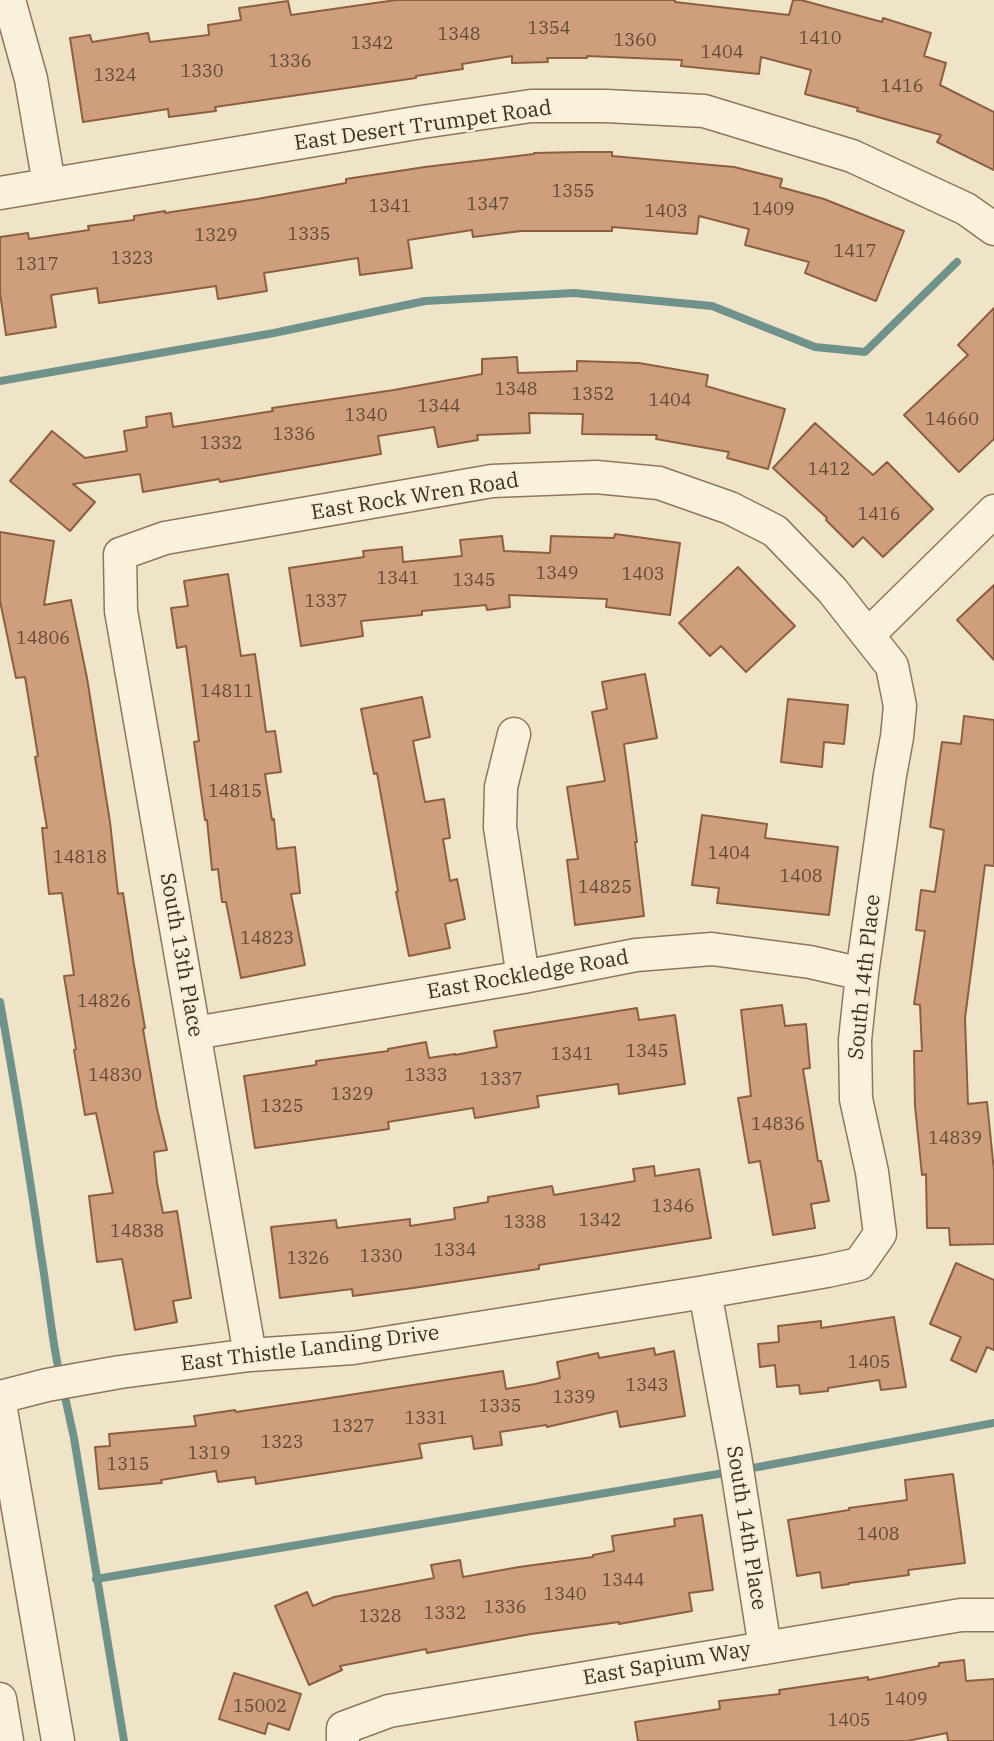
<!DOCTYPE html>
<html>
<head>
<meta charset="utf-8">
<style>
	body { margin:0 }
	canvas { display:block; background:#f0e4c8 }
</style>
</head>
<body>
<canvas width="994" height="1741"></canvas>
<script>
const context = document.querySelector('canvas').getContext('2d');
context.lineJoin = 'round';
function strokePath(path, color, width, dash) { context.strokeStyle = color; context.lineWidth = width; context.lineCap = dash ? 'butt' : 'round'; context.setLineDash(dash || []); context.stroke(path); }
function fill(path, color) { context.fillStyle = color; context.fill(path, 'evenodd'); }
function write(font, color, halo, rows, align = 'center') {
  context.font = font + ' "IBM Plex Serif",serif'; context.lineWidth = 5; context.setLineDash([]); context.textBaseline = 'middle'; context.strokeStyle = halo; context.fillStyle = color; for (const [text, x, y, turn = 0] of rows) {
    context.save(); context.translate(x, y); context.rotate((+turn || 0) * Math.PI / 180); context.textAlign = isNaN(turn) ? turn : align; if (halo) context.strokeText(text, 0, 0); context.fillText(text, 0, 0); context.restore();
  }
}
strokePath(new Path2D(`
	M 0,381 L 274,333 L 425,301 L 574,293 L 712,306 L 815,347 L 865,352 L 957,262
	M 0,1002 C 15,1086 29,1170 41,1255 C 48,1295 51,1336 60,1376
	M 63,1388 L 74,1438 L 124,1741
	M 742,1470 L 994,1423
	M 96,1579 L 730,1472`), '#6f938a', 8);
const building = new Path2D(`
	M 396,0 L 675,0 L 675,2 L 789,15 L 793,0 L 801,0 L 882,22 L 883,18 L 931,33 L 924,56 L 946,63 L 940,85 L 994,112 L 994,170 L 937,142 L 941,135 L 857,111 L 858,108 L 805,94 L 811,70 L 761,57 L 759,74 L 681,66 L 682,60 L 587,56 L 587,58 L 547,58 L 548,62 L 512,63 L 512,56 L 462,64 L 463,69 L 416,76 L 416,78 L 215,107 L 216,111 L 169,117 L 168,109 L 83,122 L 70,38 L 90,35 L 92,42 L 148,33 L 150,42 L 209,35 L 208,25 L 241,20 L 239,8 L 288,1 L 291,15 Z
	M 581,152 L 612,152 L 612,156 L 734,167 L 782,179 L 780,187 L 824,199 L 904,231 L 876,301 L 805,273 L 809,262 L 745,245 L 749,229 L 699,216 L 697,234 L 612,227 L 612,231 L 521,231 L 473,237 L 472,230 L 408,240 L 412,268 L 360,275 L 358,258 L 264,273 L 267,291 L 218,299 L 216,286 L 99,303 L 97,288 L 51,295 L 56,327 L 6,335 L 0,293 L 0,237 L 28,233 L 29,239 L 89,230 L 88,226 L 134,220 L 134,216 L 165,211 L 165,213 L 257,199 L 346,183 L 346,179 L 425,167 L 534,154 L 534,153 Z
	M 994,308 L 994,439 L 959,472 L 904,415 L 968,355 L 958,345 Z
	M 517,357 L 518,373 L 577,371 L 577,361 L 639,363 L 708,375 L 706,386 L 785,409 L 768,469 L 727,458 L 729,452 L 656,439 L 657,435 L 582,434 L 583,414 L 529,413 L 530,433 L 477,435 L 478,440 L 438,447 L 434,427 L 378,436 L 381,454 L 220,482 L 219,479 L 143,492 L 140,474 L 73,484 L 95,502 L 70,531 L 10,481 L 52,431 L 85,458 L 127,451 L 124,431 L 147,427 L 146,417 L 171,413 L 173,427 L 273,411 L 272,408 L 394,390 L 482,374 L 482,359 Z
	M 815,423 L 873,475 L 887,462 L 933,509 L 883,557 L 863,537 L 853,547 L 826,520 L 827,518 L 773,468 Z
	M 0,532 L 54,541 L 44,605 L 71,600 L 87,678 L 110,822 L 118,894 L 123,893 L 134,965 L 145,1028 L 143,1029 L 157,1109 L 167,1150 L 154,1152 L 157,1183 L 163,1213 L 177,1211 L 191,1298 L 173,1301 L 177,1322 L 135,1330 L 122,1259 L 97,1262 L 89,1196 L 113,1193 L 96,1113 L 85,1115 L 74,1050 L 76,1049 L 64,976 L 74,975 L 62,893 L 49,894 L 42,828 L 47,828 L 35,757 L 38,756 L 25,677 L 16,678 L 0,601 Z
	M 615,534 L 680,543 L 670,615 L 606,607 L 607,599 L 509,595 L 510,607 L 487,610 L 486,605 L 422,611 L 422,615 L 361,621 L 363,636 L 301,646 L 289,568 L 364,557 L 363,551 L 402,547 L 403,562 L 462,556 L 460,540 L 502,536 L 504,551 L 550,553 L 551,536 L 614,538 Z
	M 738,567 L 795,626 L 746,672 L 721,646 L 710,656 L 679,623 Z
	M 228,574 L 241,656 L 255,654 L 266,732 L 275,731 L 281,772 L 265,774 L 272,820 L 274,819 L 277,849 L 295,847 L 300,893 L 291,894 L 305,965 L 241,978 L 226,902 L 222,902 L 218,869 L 212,870 L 207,820 L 205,820 L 194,742 L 199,741 L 186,646 L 177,648 L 171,608 L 188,606 L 184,581 Z
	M 994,585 L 994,660 L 957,620 Z
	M 645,674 L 657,738 L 624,744 L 637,842 L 635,842 L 644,916 L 575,925 L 567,860 L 578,859 L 567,787 L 605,781 L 592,712 L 607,709 L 602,682 Z
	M 422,697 L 430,737 L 413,741 L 425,802 L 444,799 L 450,838 L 443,839 L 450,881 L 457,879 L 465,919 L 445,924 L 450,948 L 409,956 L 396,892 L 398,891 L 377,773 L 374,774 L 361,709 Z
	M 788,699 L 848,705 L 844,744 L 824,742 L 822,767 L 781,762 Z
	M 964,716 L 994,720 L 994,866 L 985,865 L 965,1018 L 968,1104 L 987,1102 L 994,1171 L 994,1244 L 950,1245 L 949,1228 L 927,1228 L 926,1174 L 922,1175 L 915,1106 L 914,1051 L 922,1051 L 920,1005 L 914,1004 L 925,931 L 916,930 L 921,890 L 935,892 L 944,830 L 930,827 L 942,742 L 961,744 Z
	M 702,815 L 767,824 L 765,838 L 838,847 L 829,915 L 717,903 L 719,888 L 692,885 Z
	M 782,1005 L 785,1026 L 806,1024 L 810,1068 L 803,1069 L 818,1161 L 821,1161 L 829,1201 L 811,1204 L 815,1228 L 773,1235 L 760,1161 L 749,1163 L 738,1098 L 751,1096 L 741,1010 Z
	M 637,1008 L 639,1020 L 675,1015 L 685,1084 L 619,1094 L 618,1084 L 537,1096 L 539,1107 L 475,1118 L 473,1108 L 388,1122 L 389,1129 L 255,1148 L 244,1076 L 316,1065 L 316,1061 L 388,1051 L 388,1049 L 426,1042 L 429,1058 L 455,1054 L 455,1055 L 497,1047 L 494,1031 Z
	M 654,1166 L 655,1176 L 699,1169 L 711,1238 L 539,1265 L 539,1269 L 413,1288 L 353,1296 L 352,1289 L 280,1298 L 271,1227 L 336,1220 L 337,1228 L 410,1219 L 410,1226 L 455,1219 L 454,1208 L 488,1202 L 488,1197 L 552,1186 L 554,1195 L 635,1181 L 633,1169 Z
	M 956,1263 L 994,1280 L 994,1350 L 987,1347 L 976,1372 L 951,1360 L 961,1337 L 930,1324 Z
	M 894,1317 L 906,1387 L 881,1390 L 879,1380 L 828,1388 L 828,1391 L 800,1394 L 799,1385 L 777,1387 L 775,1365 L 760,1367 L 758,1344 L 779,1342 L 778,1326 L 821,1321 L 821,1328 Z
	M 654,1348 L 655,1355 L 674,1351 L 685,1416 L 620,1427 L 617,1411 L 547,1427 L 546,1425 L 500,1432 L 502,1445 L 474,1449 L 472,1436 L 419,1444 L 422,1458 L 256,1484 L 255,1477 L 218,1482 L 216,1471 L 161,1480 L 162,1483 L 99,1489 L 95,1447 L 110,1446 L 109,1434 L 196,1426 L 194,1416 L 235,1410 L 236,1412 L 317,1400 L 503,1371 L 506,1389 L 535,1384 L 560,1378 L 557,1362 L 598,1353 L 599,1358 Z
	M 953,1474 L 965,1563 L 908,1570 L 909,1575 L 849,1583 L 849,1584 L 822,1588 L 820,1572 L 797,1576 L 788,1520 L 849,1510 L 849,1508 L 907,1500 L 905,1480 Z
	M 702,1515 L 713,1590 L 689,1593 L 692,1611 L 619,1624 L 619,1622 L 531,1634 L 427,1653 L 426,1649 L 340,1666 L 342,1670 L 309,1685 L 275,1606 L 307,1592 L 313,1606 L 334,1597 L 434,1578 L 431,1565 L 460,1560 L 463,1577 L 519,1567 L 593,1557 L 593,1555 L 614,1551 L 612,1536 L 675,1526 L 674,1519 Z
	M 964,1660 L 966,1681 L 994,1679 L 994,1741 L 948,1741 L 947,1733 L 907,1741 L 638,1741 L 635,1722 L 720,1709 L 719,1701 L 780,1694 L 779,1690 L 868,1677 L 868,1680 L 939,1666 L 939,1663 Z
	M 234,1673 L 301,1694 L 289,1730 L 268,1723 L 265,1734 L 219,1719 Z`);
fill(building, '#cf9f7d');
strokePath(building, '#8d5f41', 2);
const minor = new Path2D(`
	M 9,0 L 31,79 L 49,184
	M 0,193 L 422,122 L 531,106 L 606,106 L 704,111 L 852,156 L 966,209 L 994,229
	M 868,635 L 994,511
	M 514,734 L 501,787 L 500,827 L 523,977
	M 195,1033 L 523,977 L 636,955 L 712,949 L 810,962 L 862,974
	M 250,1355 L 121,611 L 120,554 L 165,538 L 492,481 L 596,477 L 659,483 L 730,508 L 775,531 L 832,590 L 892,666 L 900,706 L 897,737 L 890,775 L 862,974 L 855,1040 L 856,1099 L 872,1172 L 880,1234 L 859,1264 L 827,1271 L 705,1292 L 735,1456 L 765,1648
	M 0,1397 L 47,1385 L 120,1372 L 250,1355 L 353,1348 L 705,1292
	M 0,1404 L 58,1741
	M 0,1699 L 7,1741
	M 343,1741 L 343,1728 L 389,1711 L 961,1615 L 994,1615`);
strokePath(minor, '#8d765c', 35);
strokePath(minor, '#faf1dc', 32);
write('18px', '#624a37', null, [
	["1354",549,29],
	["1348",459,35],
	["1410",820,39],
	["1360",635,41],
	["1342",372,44],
	["1404",722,53],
	["1336",290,62],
	["1330",202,72],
	["1324",115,76],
	["1416",902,87],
	["1355",573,192],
	["1347",488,205],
	["1341",390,207],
	["1409",773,210],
	["1403",666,212],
	["1335",309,235],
	["1329",216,236],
	["1417",855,252],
	["1323",132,259],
	["1317",37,265],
	["1348",516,390],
	["1352",593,395],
	["1404",670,401],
	["1344",439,407],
	["1340",366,416],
	["14660",952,420],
	["1336",294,435],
	["1332",221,444],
	["1412",829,470],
	["1416",879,515],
	["1349",557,574],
	["1403",643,575],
	["1341",398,579],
	["1345",474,581],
	["1337",326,602],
	["14806",43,639],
	["14811",227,692],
	["14815",235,792],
	["1404",729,854],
	["14818",80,858],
	["1408",801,877],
	["14825",605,888],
	["14823",267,939],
	["14826",104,1002],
	["1345",647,1052],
	["1341",572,1055],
	["14830",115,1076],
	["1333",426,1076],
	["1337",501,1080],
	["1329",352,1095],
	["1325",282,1107],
	["14836",778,1125],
	["14839",955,1139],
	["1346",673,1207],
	["1342",600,1221],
	["1338",525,1223],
	["14838",137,1232],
	["1334",455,1251],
	["1330",381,1257],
	["1326",308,1259],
	["1405",869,1363],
	["1343",647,1386],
	["1339",574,1398],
	["1335",500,1407],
	["1331",426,1419],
	["1327",353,1427],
	["1323",282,1443],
	["1319",209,1454],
	["1315",128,1465],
	["1408",878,1535],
	["1344",623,1581],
	["1340",565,1595],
	["1336",505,1608],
	["1332",445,1614],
	["1328",380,1617],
	["1409",906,1700],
	["15002",260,1707],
	["1405",849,1721]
]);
write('21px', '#3d2e20', '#f7eed8', [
	["East Desert Trumpet Road",423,126,-8],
	["East Rock Wren Road",415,497,-9],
	["South 13th Place",181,955,80],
	["East Rockledge Road",528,975,-10],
	["South 14th Place",865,977,-84],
	["East Thistle Landing Drive",310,1349,-7],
	["South 14th Place",746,1528,81],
	["East Sapium Way",667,1664,-10]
]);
</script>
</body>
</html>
